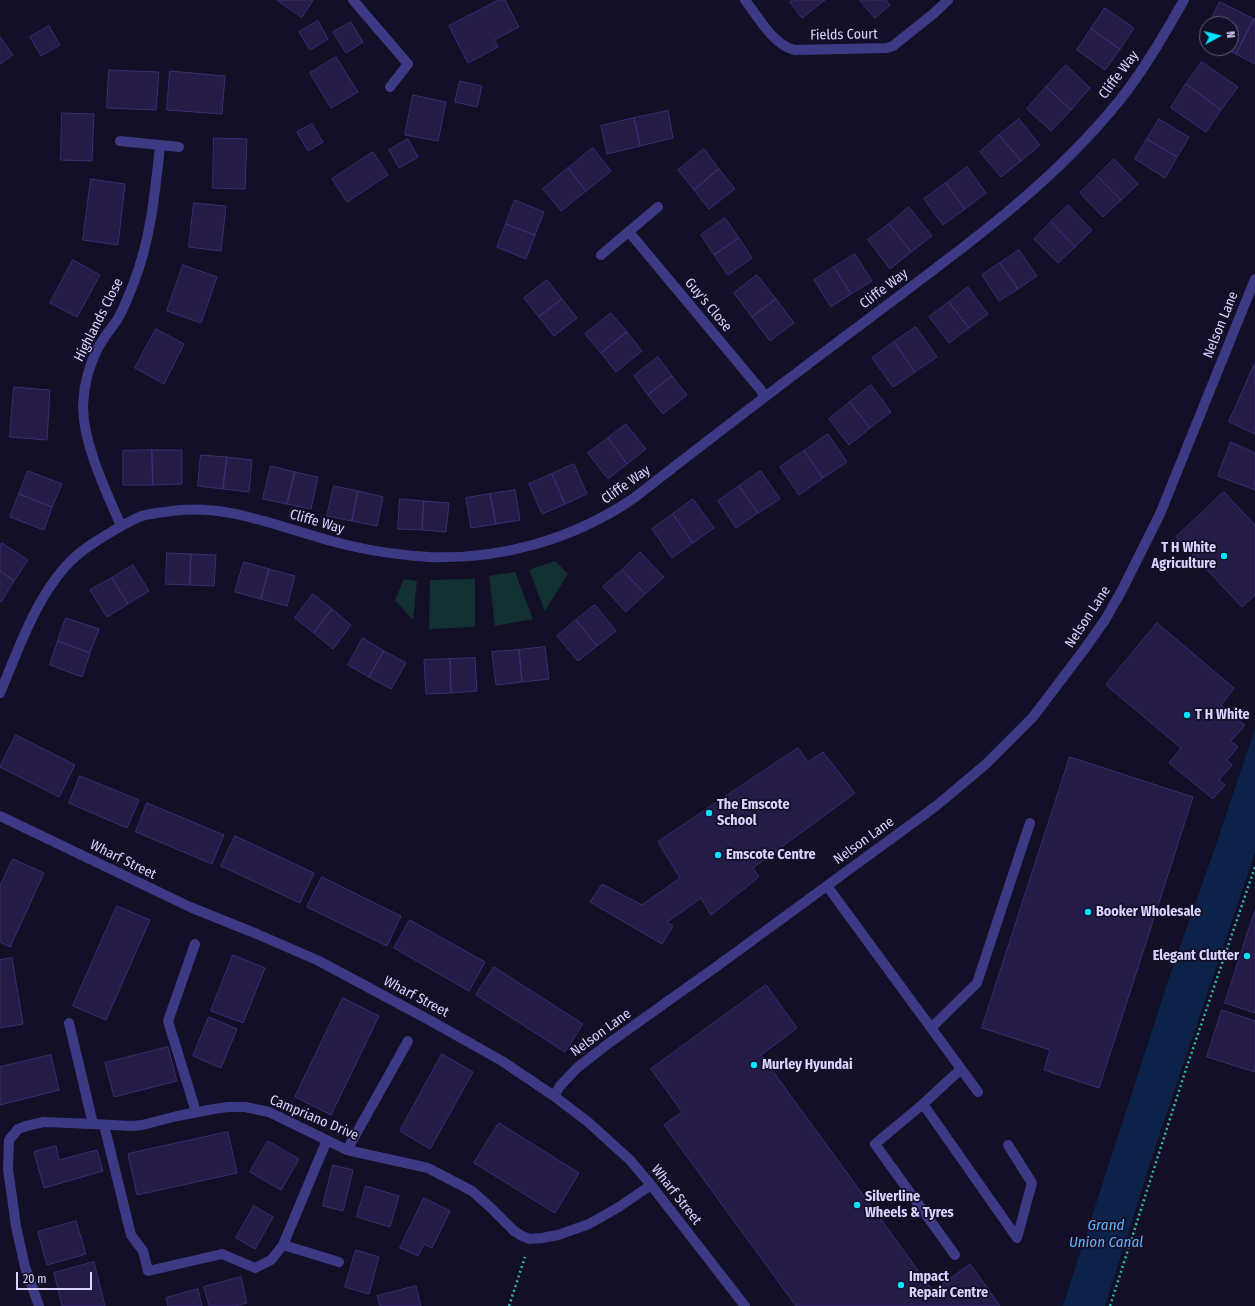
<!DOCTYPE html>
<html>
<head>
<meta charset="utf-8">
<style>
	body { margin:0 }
	#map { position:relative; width:1255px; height:1306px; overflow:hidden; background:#130f26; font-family:"Fira Sans Condensed",sans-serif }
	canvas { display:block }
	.north { position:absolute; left:1199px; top:16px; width:40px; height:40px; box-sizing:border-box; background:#130f26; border:1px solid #625e7d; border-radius:50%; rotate:83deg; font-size:11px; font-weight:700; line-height:16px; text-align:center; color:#d9d4ff }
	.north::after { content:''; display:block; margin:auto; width:14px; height:18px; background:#00e5ff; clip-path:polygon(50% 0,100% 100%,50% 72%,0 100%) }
	.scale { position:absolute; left:16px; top:1272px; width:76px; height:18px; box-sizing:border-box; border:2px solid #d9d4ff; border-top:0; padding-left:5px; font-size:12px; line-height:14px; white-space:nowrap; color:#d9d4ff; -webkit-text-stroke:3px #130f26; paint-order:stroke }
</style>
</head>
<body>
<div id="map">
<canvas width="1255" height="1306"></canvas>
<div class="north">N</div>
<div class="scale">20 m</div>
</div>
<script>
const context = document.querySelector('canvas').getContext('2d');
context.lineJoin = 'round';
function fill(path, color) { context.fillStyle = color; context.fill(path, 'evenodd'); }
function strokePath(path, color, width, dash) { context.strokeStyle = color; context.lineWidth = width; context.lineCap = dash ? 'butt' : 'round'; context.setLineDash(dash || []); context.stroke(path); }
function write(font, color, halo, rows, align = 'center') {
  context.font = font + ' "Fira Sans Condensed",sans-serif'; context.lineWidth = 3.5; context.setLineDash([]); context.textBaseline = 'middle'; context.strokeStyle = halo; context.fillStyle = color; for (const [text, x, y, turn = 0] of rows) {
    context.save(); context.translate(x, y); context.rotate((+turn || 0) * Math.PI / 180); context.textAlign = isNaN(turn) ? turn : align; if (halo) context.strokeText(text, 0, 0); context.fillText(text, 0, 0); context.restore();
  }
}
fill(new Path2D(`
	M 555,561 L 568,574 L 545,611 L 529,570 Z
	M 515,572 L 533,619 L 495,626 L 489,576 Z
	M 404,579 L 417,581 L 413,620 L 395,600 Z
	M 475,579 L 475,627 L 429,629 L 430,580 Z`), '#12302f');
fill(new Path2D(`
	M 1255,729 L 1255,853 L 1158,1139 L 1105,1306 L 1063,1306 L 1171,972 L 1210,862 Z`), '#0c2248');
const building = new Path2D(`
	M 277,0 L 313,0 L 302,17 Z
	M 499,0 L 505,0 L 519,27 L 494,40 L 498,47 L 468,63 L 449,26 Z
	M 792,0 L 825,0 L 802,18 L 790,2 Z
	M 860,0 L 886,0 L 890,5 L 875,18 Z
	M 1220,2 L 1254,19 L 1236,54 L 1224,48 L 1231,48 L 1231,24 L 1209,24 Z
	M 1105,8 L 1134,28 L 1120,49 L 1091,29 Z
	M 1254,19 L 1255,19 L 1255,64 L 1236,54 Z
	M 318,21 L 328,39 L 310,50 L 299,32 Z
	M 351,22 L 363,42 L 346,53 L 333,32 Z
	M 49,26 L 60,45 L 41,56 L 30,37 Z
	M 1091,29 L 1120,49 L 1105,70 L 1077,50 Z
	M 0,37 L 13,55 L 0,64 Z
	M 336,57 L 358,92 L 331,108 L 310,73 Z
	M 1202,62 L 1238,87 L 1221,110 L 1186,84 Z
	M 1066,65 L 1090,88 L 1071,110 L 1046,87 Z
	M 109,70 L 159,72 L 156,110 L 107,108 Z
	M 170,71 L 225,76 L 222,114 L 167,110 Z
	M 460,81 L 482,86 L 477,107 L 455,102 Z
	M 1186,84 L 1221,110 L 1206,132 L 1171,108 Z
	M 1046,87 L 1071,110 L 1051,131 L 1027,109 Z
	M 413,95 L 446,102 L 438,141 L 405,135 Z
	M 668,111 L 673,138 L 640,146 L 634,118 Z
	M 62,113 L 94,114 L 92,161 L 61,160 Z
	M 634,118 L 640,146 L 607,154 L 601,126 Z
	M 1019,119 L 1040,145 L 1021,161 L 999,135 Z
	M 1159,119 L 1189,137 L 1177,157 L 1147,139 Z
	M 312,124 L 323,142 L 308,151 L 297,132 Z
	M 999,135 L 1021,161 L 1001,177 L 980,152 Z
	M 214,138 L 247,139 L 245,189 L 213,188 Z
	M 408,139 L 418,157 L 399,168 L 389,150 Z
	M 1147,139 L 1177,157 L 1165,178 L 1135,159 Z
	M 593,148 L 611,171 L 586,191 L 568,168 Z
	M 704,149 L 719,169 L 694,190 L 678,170 Z
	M 373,152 L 388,175 L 347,202 L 332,179 Z
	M 1114,159 L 1138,184 L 1121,200 L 1097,176 Z
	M 967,167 L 986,193 L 965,209 L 946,183 Z
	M 568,168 L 586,191 L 561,211 L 543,189 Z
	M 719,169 L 735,189 L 709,209 L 694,190 Z
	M 1097,176 L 1121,200 L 1103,217 L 1080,193 Z
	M 91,179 L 125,184 L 118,245 L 83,240 Z
	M 946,183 L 965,209 L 943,225 L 924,199 Z
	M 515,200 L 544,212 L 535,235 L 506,224 Z
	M 194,203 L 226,206 L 221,251 L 189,247 Z
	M 1068,205 L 1092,230 L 1075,247 L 1051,222 Z
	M 909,207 L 932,236 L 911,252 L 889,224 Z
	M 725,218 L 739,238 L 714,255 L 701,235 Z
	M 1051,222 L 1075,247 L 1058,263 L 1034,239 Z
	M 506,224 L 535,235 L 526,259 L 497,247 Z
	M 889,224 L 911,252 L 890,269 L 868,240 Z
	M 739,238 L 752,258 L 728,275 L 714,255 Z
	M 1019,250 L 1037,276 L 1018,289 L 1000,263 Z
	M 855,254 L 872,281 L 851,294 L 834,267 Z
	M 73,260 L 100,275 L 77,317 L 50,303 Z
	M 1000,263 L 1018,289 L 999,301 L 982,275 Z
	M 183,265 L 217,277 L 201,323 L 167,311 Z
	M 834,267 L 851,294 L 831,307 L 814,280 Z
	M 757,275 L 776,299 L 752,317 L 734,293 Z
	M 547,280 L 562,299 L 539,317 L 524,298 Z
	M 968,287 L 988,314 L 969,328 L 949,302 Z
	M 562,299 L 577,318 L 554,336 L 539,317 Z
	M 776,299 L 794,323 L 770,341 L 752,317 Z
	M 949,302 L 969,328 L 949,343 L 929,317 Z
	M 611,313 L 627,332 L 601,353 L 585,334 Z
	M 916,327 L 937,357 L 915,372 L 894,342 Z
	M 156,329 L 184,344 L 164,384 L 135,368 Z
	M 627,332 L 642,351 L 616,372 L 601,353 Z
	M 894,342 L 915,372 L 893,387 L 872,358 Z
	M 658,357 L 672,376 L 648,395 L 634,376 Z
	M 1255,363 L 1255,434 L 1229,422 Z
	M 672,376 L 687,395 L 663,414 L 648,395 Z
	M 871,385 L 891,412 L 870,428 L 850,402 Z
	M 14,387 L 50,390 L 47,440 L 10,437 Z
	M 850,402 L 870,428 L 849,445 L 829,419 Z
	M 626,424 L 646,449 L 627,464 L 608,438 Z
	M 828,434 L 847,462 L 823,478 L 804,451 Z
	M 608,438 L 627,464 L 608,479 L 588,453 Z
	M 1231,442 L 1255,453 L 1255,490 L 1218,476 Z
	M 152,450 L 153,485 L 123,485 L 123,451 Z
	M 152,450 L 182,450 L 182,484 L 153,485 Z
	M 804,451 L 823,478 L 799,495 L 780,467 Z
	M 201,455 L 227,457 L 223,489 L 198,486 Z
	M 227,457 L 252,460 L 249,492 L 223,489 Z
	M 574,464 L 587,494 L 565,504 L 552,474 Z
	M 271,466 L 295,472 L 287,504 L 263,499 Z
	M 28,471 L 62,484 L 52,507 L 19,494 Z
	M 761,471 L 780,499 L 758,513 L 739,486 Z
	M 295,472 L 318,477 L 311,509 L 287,504 Z
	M 552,474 L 565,504 L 542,514 L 529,484 Z
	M 334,486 L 358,491 L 352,521 L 327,516 Z
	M 739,486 L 758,513 L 736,528 L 718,501 Z
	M 515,490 L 520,520 L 496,524 L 490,494 Z
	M 358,491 L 383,497 L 377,526 L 352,521 Z
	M 1224,492 L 1255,525 L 1255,595 L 1242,607 L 1176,537 Z
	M 19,494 L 52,507 L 44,530 L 10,517 Z
	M 490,494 L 496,524 L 471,528 L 466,498 Z
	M 400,499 L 424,501 L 422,530 L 398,529 Z
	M 693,499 L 714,528 L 693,543 L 673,514 Z
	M 424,501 L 449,503 L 446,532 L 422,530 Z
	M 673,514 L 693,543 L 672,558 L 652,529 Z
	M 2,543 L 28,560 L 14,581 L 0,571 L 0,547 Z
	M 640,552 L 664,577 L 645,594 L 622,570 Z
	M 167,553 L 191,554 L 190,585 L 166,584 Z
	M 191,554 L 216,555 L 214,586 L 190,585 Z
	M 244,562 L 269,569 L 261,599 L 235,592 Z
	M 133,565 L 149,591 L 128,604 L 112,578 Z
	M 269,569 L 295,576 L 287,606 L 261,599 Z
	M 622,570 L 645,594 L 626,612 L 603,587 Z
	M 0,571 L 14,581 L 1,602 L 0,601 Z
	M 112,578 L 128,604 L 107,617 L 90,590 Z
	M 313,594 L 332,609 L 314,633 L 295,618 Z
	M 595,605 L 616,631 L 597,646 L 576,620 Z
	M 332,609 L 351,625 L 333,649 L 314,633 Z
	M 66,618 L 99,629 L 90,653 L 58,641 Z
	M 576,620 L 597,646 L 578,661 L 557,636 Z
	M 1157,623 L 1234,688 L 1221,705 L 1245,725 L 1231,741 L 1238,747 L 1227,760 L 1232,765 L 1219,780 L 1225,785 L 1213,799 L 1169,763 L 1181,748 L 1106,685 Z
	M 363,638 L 384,651 L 369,677 L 348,665 Z
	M 58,641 L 90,653 L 82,677 L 50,665 Z
	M 545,647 L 549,679 L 522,682 L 519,650 Z
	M 519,650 L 522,682 L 496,685 L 492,652 Z
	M 384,651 L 406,663 L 391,689 L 369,677 Z
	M 475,658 L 477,691 L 451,693 L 450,659 Z
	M 450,659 L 451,693 L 426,694 L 424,660 Z
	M 16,735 L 75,765 L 59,797 L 0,767 Z
	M 798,748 L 808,762 L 823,752 L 855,793 L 753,868 L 759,877 L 711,915 L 701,898 L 667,922 L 673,926 L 662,944 L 590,902 L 602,884 L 642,905 L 680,878 L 658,842 Z
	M 1070,757 L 1193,797 L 1099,1088 L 1044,1070 L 1050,1050 L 982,1028 Z
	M 80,776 L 139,800 L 127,828 L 69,803 Z
	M 147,803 L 224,835 L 212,864 L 136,832 Z
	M 235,836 L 314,873 L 300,903 L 221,866 Z
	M 13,859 L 44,873 L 10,947 L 0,942 L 0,886 Z
	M 322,877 L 401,916 L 387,946 L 307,907 Z
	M 117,906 L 150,920 L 106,1020 L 73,1006 Z
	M 1255,910 L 1255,1013 L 1225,1003 Z
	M 410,920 L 485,962 L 469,991 L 394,948 Z
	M 233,955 L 265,968 L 243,1023 L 211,1011 Z
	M 12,958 L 23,1024 L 0,1028 L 0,960 Z
	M 494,967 L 583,1024 L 565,1052 L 476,995 Z
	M 766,985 L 797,1028 L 761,1055 L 933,1291 L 970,1264 L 1000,1306 L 796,1306 L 664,1125 L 682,1112 L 651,1069 Z
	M 343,998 L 379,1016 L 331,1115 L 295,1097 Z
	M 1222,1010 L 1255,1021 L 1255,1072 L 1207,1057 Z
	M 209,1017 L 237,1029 L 221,1068 L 193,1056 Z
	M 168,1047 L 177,1081 L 114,1097 L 105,1063 Z
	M 442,1054 L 473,1072 L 430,1149 L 400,1131 Z
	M 51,1055 L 59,1090 L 0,1105 L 0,1067 Z
	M 499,1123 L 579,1173 L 555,1213 L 474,1163 Z
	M 228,1132 L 237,1173 L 137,1195 L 128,1154 Z
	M 268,1141 L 299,1159 L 281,1190 L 250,1172 Z
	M 56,1146 L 59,1160 L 97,1150 L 103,1171 L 44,1188 L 34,1152 Z
	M 333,1165 L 353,1170 L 343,1211 L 323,1206 Z
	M 366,1186 L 399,1196 L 390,1227 L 357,1217 Z
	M 424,1198 L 450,1211 L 432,1248 L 424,1244 L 418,1256 L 400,1248 Z
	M 254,1206 L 273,1217 L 255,1249 L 236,1238 Z
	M 76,1221 L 86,1254 L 47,1265 L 38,1232 Z
	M 356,1250 L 379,1257 L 369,1294 L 345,1287 Z
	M 94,1262 L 105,1306 L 62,1306 L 54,1273 Z
	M 241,1277 L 247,1303 L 234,1306 L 209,1306 L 204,1287 Z
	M 416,1286 L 421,1306 L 380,1306 L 377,1296 Z
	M 198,1289 L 202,1306 L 168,1306 L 166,1298 Z`);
fill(building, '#241b47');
strokePath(building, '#3b2d73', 1);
strokePath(new Path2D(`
	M 509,1306 L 525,1257
	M 1110,1306 L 1185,1072 L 1255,867`), '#2fb8b0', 2.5, [2, 3]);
strokePath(new Path2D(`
	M 353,0 L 408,64 L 390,87
	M 745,0 C 758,17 774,46 795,50 L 887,48 L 893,46 L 933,14 L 948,0
	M 120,141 L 179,147
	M 629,232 L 760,389 L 765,397
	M 601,255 L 658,207
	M 121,526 C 106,491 83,444 83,406 C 84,381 91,358 104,338 C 108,332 113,326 117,320 C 124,309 129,295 134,282 C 151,238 155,192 160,146
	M 0,693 C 18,651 34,602 65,567 C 78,552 96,541 113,531 C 121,526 130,521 139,517 C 147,514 156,513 165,512 C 229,501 283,530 343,544 C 370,551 401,555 429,557 C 501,560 574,539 634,498 C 707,441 780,385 855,329 C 947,259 1046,192 1119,101 C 1144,70 1164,35 1184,0
	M 0,816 L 190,907 L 257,934 L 319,961 L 431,1021 L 502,1061 L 554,1096 L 588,1122 L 630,1160 L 651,1185 L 745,1306
	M 827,886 L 978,1092
	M 195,944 L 168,1021 L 196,1112
	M 69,1023 L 93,1124
	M 931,1028 L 977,983 L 1030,823
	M 961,1069 L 923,1104 L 1017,1238 L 1032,1183 L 1008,1145
	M 554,1096 L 560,1086 L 577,1068 L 605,1046 L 720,964 L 936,806 L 986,764 L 1033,717 L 1083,651 L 1105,620 L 1122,590 L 1160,514 L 1255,279
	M 923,1104 L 875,1144 L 955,1255
	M 104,1125 L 131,1235 L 143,1251 L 148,1271 L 222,1254 L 255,1268 L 271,1260 L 283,1245 L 339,1262
	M 347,1150 L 408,1041
	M 283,1245 L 327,1140
	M 39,1306 L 25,1267 L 16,1226 L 8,1169 L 9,1140 L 18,1129 L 26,1126 L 44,1122 L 93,1124 L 132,1126 L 142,1125 L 177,1116 L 214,1109 L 228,1107 L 245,1107 L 269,1112 L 347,1150 L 428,1168 L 472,1191 L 490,1207 L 514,1231 L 522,1236 L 530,1239 L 542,1238 L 558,1235 L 589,1224 L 619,1207 L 651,1185`), '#3d3a85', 10);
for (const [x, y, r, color] of [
	[1224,556,4,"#00e5ff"],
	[1187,715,4,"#00e5ff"],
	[709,813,4,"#00e5ff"],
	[718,855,4,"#00e5ff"],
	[1088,912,4,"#00e5ff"],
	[1247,956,4,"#00e5ff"],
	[754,1065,4,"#00e5ff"],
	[857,1205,4,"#00e5ff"],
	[901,1285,4,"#00e5ff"]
]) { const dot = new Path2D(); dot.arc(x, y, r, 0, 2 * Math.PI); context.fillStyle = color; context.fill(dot); strokePath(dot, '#130f26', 1.5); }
write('14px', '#d9d4ff', '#130f26', [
	["Fields Court",844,35,-1],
	["Cliffe Way",1119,75,-53],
	["Cliffe Way",884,289,-37],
	["Guy's Close",708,305,50],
	["Highlands Close",99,320,-63],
	["Nelson Lane",1221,325,-68],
	["Cliffe Way",626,485,-35],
	["Cliffe Way",317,522,16],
	["Nelson Lane",1088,617,-57],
	["Nelson Lane",864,841,-36],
	["Wharf Street",123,860,26],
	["Wharf Street",416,997,28],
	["Nelson Lane",601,1033,-36],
	["Campriano Drive",314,1118,23],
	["Wharf Street",676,1195,52]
]);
write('bold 14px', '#d9d4ff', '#130f26', [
	["T H White",1216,548,"right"],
	["Agriculture",1216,564,"right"],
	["T H White",1195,715],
	["The Emscote",717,805],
	["School",717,821],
	["Emscote Centre",726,855],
	["Booker Wholesale",1096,912],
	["Elegant Clutter",1239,956,"right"],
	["Murley Hyundai",762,1065],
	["Silverline",865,1197],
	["Wheels & Tyres",865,1213],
	["Impact",909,1277],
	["Repair Centre",909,1293]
], 'left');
write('italic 15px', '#62b6ff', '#130f26', [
	["Grand",1106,1226],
	["Union Canal",1106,1243]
]);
</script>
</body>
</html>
